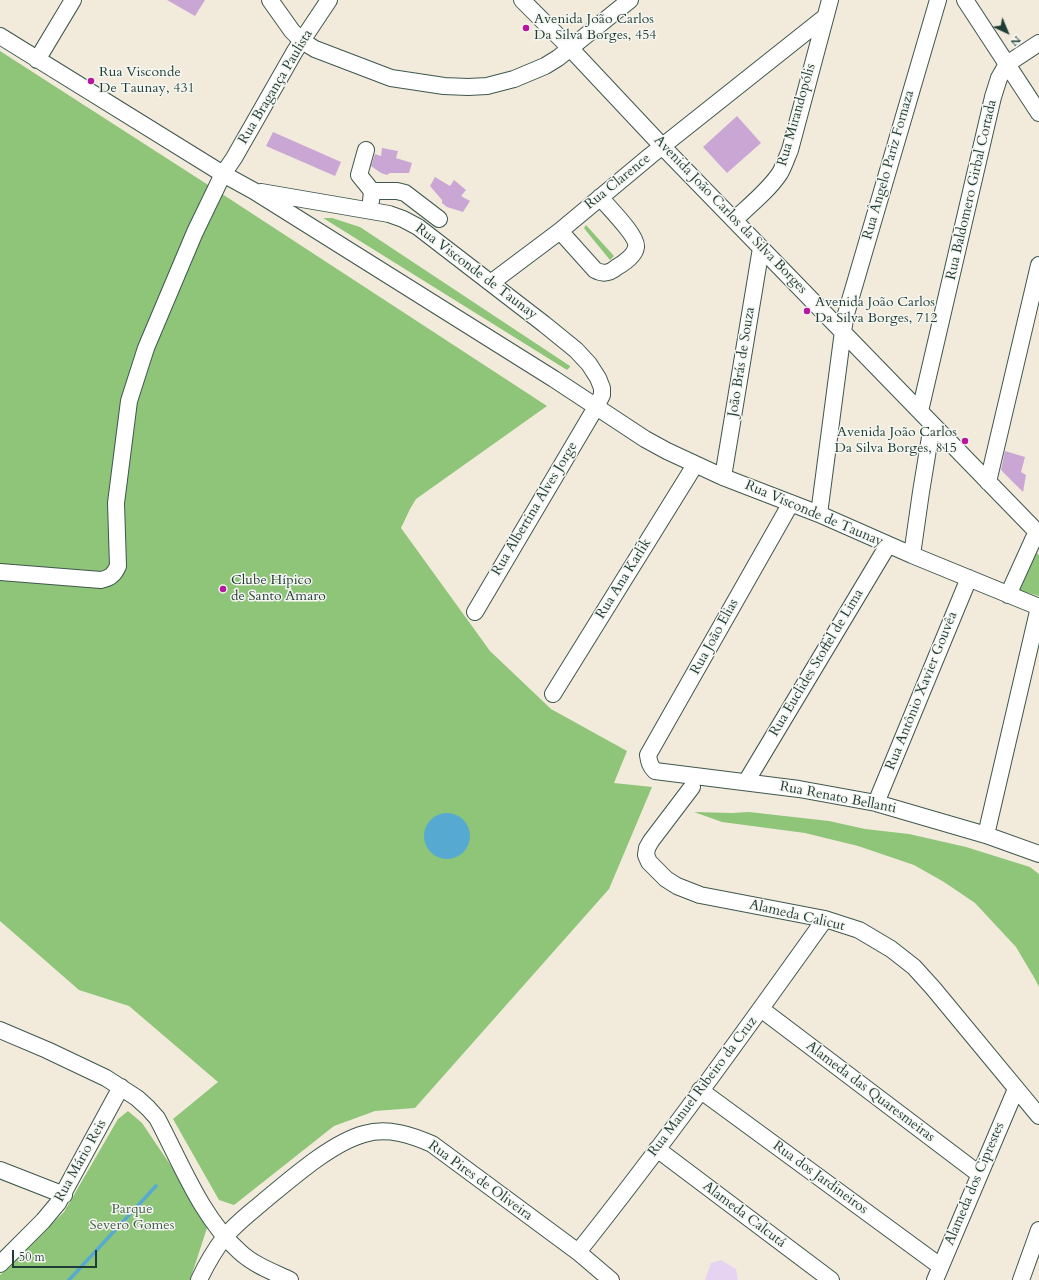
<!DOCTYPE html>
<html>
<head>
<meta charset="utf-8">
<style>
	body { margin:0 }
	#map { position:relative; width:1039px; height:1280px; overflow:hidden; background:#f2ebdb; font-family:Cardo,serif }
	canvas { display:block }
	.north { position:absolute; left:987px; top:12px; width:40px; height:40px; -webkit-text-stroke:3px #f6f6f2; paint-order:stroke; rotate:136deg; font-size:11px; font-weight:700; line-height:16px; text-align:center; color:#1f3d34 }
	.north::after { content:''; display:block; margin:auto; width:14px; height:18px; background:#1f3d34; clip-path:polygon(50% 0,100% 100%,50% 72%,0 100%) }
	.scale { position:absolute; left:12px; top:1250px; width:85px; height:18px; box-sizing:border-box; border:2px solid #1f3d34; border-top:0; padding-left:5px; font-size:12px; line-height:14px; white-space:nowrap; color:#1f3d34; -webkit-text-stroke:3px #f6f6f2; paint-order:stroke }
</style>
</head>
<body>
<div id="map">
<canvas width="1039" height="1280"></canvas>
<div class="north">N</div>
<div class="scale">50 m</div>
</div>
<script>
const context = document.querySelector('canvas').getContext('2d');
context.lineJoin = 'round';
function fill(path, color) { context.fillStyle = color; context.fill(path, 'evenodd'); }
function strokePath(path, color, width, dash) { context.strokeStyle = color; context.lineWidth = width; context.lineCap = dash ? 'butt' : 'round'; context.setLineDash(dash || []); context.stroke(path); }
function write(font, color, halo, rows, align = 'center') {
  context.font = font + ' Cardo,serif'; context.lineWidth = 3; context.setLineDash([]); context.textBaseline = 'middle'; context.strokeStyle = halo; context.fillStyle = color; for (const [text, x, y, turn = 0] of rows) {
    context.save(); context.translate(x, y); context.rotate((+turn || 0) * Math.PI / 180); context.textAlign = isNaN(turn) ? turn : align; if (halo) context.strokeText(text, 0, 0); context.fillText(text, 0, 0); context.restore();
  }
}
fill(new Path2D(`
	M 721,1260 L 736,1269 L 738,1280 L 705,1280 L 711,1263 Z`), '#e5d3f1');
fill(new Path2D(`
	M 0,51 L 216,190 L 547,406 L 416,499 L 410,509 L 401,528 L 490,651 L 551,709 L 627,751 L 614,783 L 652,787 L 609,889 L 415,1108 L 375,1111 L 334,1126 L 234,1205 L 219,1200 L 173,1119 L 218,1082 L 129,1006 L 79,990 L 0,921 Z
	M 323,218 L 332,218 L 360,227 L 570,366 L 570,367 L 567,370 Z
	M 586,225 L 614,256 L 610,260 L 587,232 L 584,228 Z
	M 1034,550 L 1039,555 L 1039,596 L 1016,589 Z
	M 694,812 L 732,813 L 749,812 L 829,821 L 865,829 L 909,834 L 966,847 L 1030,867 L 1039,874 L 1039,987 L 1035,979 L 1016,947 L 975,903 L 944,882 L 914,865 L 858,846 L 805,833 L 722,822 Z
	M 128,1111 L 142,1123 L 209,1222 L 190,1280 L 0,1280 L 0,1275 L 64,1212 L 118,1119 Z`), '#8ec578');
fill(new Path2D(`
	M424 836a23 23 0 1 1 46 0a23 23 0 1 1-46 0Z`), '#56aad2');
strokePath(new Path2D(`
	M 69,1280 L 156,1186`), '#56aad2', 3.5);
fill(new Path2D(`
	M 167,0 L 205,0 L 195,16 Z
	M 737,116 L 761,143 L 727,173 L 703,147 Z
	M 273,132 L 341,162 L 335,176 L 266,146 Z
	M 382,148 L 398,151 L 396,158 L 412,163 L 409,173 L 390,173 L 387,175 L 381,173 L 371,166 L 375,154 L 381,156 Z
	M 435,177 L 450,186 L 454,180 L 466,190 L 461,196 L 470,201 L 463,212 L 447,207 L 442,203 L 442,200 L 430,186 Z
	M 1005,451 L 1025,457 L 1021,472 L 1026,475 L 1023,492 L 1001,470 Z`), '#caa6d5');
const minor = new Path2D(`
	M 270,0 L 292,31 L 302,41 L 315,49 L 391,78 L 444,86 L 468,87 L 487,86 L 514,79 L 545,66 L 558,58 L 630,0
	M 522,0 L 570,48 L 662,146 L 1039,534
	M 965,0 L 1039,113
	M 0,36 L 223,174 L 254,191 L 554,379 L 645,439 L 667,451 L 723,477 L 819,514 L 912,555 L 1039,607
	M 37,60 L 73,0
	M 366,150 L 359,175 L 372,191 L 371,201
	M 372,191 L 397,191 L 405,193 L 439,219
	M 261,192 L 389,214 L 403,219 L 418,227 L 544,324 L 576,350 L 589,364 L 598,378 L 602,388 L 602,395 L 596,407 L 475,612
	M 734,220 C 749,206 769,190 780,173 C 784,166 787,157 790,150 L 830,0
	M 560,231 L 595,270 C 604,275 610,273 617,267 C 624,263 635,255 636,247 C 638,236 607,206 600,197
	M 492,282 L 560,231 L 650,156 L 825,17
	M 920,411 L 993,97 L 999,78 L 1007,64 L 1039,43
	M 723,477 L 761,248
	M 988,482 L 1039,265
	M 791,503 L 648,755 C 649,762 650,766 655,771 L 799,789 L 876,803 L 986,835 L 1039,854
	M 819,514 L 843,331 L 846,314 L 938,0
	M 912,555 L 921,492 L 932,425
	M 0,572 L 101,580 C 110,578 114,575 118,566 L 116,503 L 129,401 L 146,348 L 195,232 L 223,174 L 234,158 L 295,51 L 329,0
	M 1008,595 L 1037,531
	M 553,694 L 695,465
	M 746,782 L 888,545
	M 692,787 L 651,841 L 647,848 L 646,855 L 649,862 L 666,879 L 677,886 L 700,895 L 825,919 L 859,930 L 891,949 L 914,967 L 933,988 L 1039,1116
	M 876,803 L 969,578
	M 986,835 L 1039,607
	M 761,1009 L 979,1174
	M 0,1030 L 47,1050 L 106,1078 L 137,1098 L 148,1108 L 157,1118 C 180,1161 202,1219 240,1252 C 254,1265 273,1272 290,1280
	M 700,1090 L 940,1266
	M 657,1149 L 831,1280
	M 0,1170 L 64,1195
	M 578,1252 C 664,1144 745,1031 825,919
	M 0,1264 L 43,1221 L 58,1203 L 121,1087
	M 199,1280 C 206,1265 214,1251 224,1238 C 235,1224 250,1213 264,1201 C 291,1179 331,1143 364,1134 C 388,1127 411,1135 432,1144 L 578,1252 L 611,1280
	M 935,1280 L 1016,1089
	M 1021,1280 L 1039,1230`);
strokePath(minor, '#3f574d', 18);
strokePath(minor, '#fff', 16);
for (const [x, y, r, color] of [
	[526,28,4,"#b5179e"],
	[91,81,4,"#b5179e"],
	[807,311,4,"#b5179e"],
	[965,441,4,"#b5179e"],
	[223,589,4,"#b5179e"]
]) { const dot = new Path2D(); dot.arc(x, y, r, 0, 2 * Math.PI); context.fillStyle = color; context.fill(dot); strokePath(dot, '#f6f6f2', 1.5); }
write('14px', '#1f3d34', '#f6f6f2', [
	["Avenida João Carlos",534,20],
	["Da Silva Borges, 454",534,36],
	["Rua Visconde",99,73],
	["De Taunay, 431",99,89],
	["Avenida João Carlos",815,303],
	["Da Silva Borges, 712",815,319],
	["Avenida João Carlos",957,433,"right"],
	["Da Silva Borges, 815",957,449,"right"],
	["Clube Hípico",231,581],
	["de Santo Amaro",231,597]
], 'left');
write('14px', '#1f3d34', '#f6f6f2', [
	["Rua Bragança Paulista",276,87,-59],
	["Rua Mirandopólis",797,115,-74],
	["Rua Ângelo Pariz Fornaza",889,165,-74],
	["Rua Clarence",618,182,-39],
	["Rua Baldomero Girbal Cortada",972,190,-77],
	["Avenida João Carlos da Silva Borges",730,215,46],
	["Rua Visconde de Taunay",476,272,37],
	["João Brás de Souza",742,362,-81],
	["Rua Albertina Alves Jorge",535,509,-59],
	["Rua Visconde de Taunay",814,514,23],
	["Rua Ana Karlik",624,579,-58],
	["Rua João Elias",715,637,-61],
	["Rua Euclides Stoffel de Lima",817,663,-59],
	["Rua Antônio Xavier Gouvêa",922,691,-68],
	["Rua Renato Bellanti",838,798,11],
	["Alameda Calicut",797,916,13],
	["Rua Manuel Ribeiro da Cruz",703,1087,-53],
	["Alameda das Quaresmeiras",870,1092,37],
	["Rua Mário Reis",81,1161,-61],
	["Rua dos Jardineiros",820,1178,36],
	["Rua Pires de Oliveira",480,1181,36],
	["Alameda dos Ciprestes",975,1184,-67],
	["Alameda Calcutá",744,1215,37]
]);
write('14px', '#3b5f45', '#f6f6f2', [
	["Parque",132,1210],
	["Severo Gomes",132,1226]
]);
</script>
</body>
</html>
